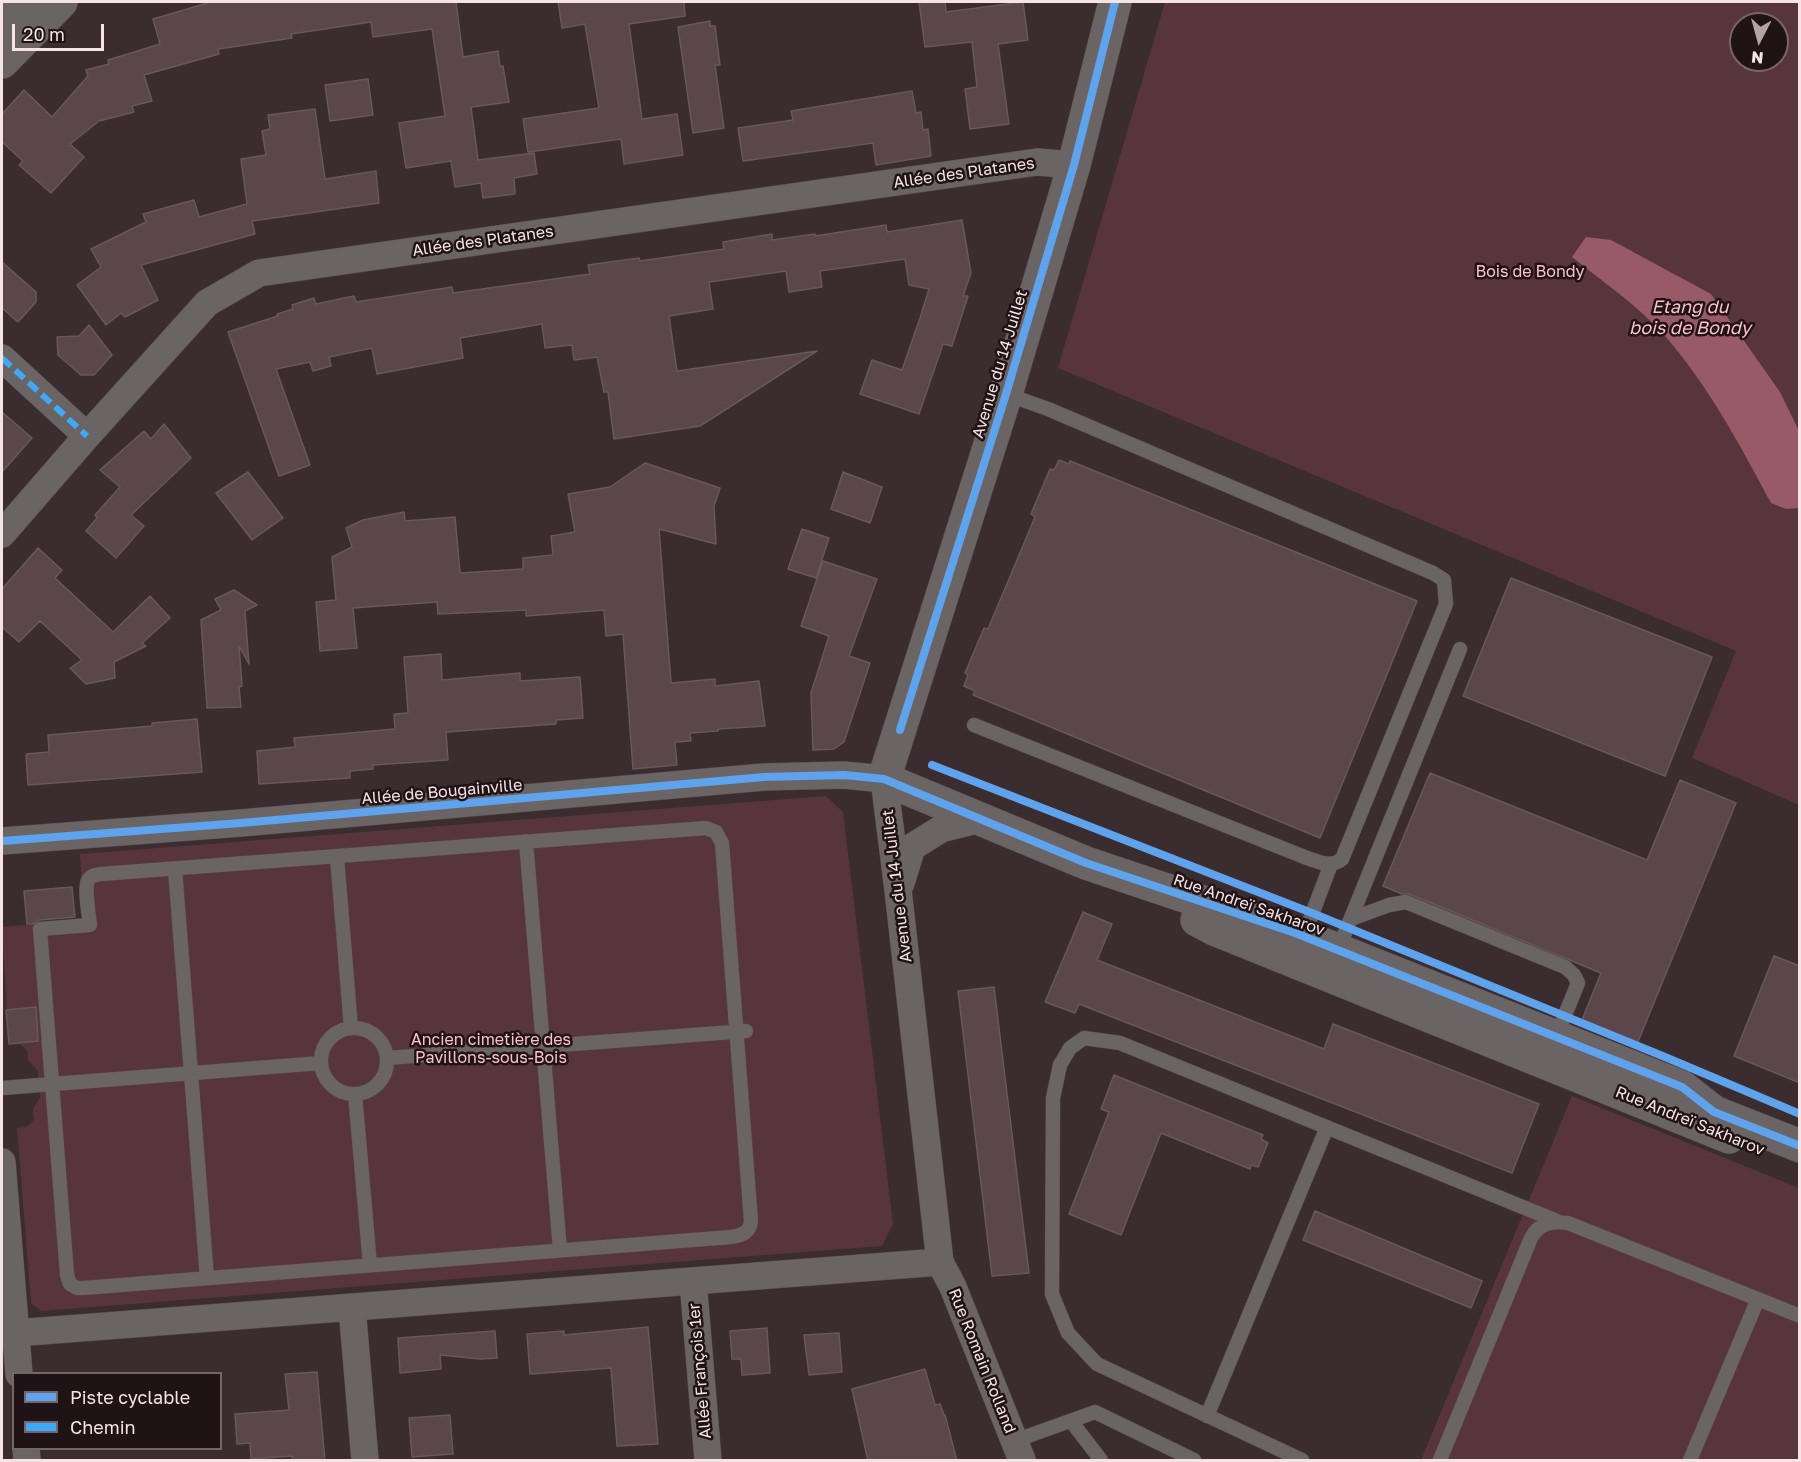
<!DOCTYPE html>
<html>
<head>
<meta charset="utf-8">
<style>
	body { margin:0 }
	#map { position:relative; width:1801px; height:1462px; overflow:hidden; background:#3b2c2f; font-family:"Golos Text",sans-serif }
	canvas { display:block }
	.frame { position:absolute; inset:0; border:3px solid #f6e3e6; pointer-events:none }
	.legend { position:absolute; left:12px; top:1372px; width:210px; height:78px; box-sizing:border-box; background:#1f1315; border:2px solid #756669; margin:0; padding:8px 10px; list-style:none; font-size:18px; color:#f6e3e6 }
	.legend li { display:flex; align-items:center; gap:12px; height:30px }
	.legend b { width:30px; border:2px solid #756669 }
	.north { position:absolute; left:1729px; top:12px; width:60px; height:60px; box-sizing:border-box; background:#1f1315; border:2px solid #756669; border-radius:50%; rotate:186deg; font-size:16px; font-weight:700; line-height:24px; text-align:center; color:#f6e3e6 }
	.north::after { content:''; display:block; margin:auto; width:21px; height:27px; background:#b5a3a6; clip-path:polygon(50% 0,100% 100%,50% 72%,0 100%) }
	.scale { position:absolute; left:12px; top:24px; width:92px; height:27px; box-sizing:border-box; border:3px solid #f6e3e6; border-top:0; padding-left:8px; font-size:18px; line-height:21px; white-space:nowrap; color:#f6e3e6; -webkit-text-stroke:4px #1f1315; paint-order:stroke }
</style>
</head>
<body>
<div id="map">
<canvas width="1801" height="1462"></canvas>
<div class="frame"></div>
<ul class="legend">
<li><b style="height:8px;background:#60a3ed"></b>Piste cyclable</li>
<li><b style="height:8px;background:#3fa9f5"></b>Chemin</li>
</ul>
<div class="north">N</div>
<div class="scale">20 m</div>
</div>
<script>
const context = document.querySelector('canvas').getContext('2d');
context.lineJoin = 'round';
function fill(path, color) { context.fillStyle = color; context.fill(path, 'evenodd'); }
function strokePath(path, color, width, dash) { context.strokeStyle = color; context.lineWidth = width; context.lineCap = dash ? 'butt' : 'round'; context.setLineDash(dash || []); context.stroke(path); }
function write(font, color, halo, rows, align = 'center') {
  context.font = font + ' "Golos Text",sans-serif'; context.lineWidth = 5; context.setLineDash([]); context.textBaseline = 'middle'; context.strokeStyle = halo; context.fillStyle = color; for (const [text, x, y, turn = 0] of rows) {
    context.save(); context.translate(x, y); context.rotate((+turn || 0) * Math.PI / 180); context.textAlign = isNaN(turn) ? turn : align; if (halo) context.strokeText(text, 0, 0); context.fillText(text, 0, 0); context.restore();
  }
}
fill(new Path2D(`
	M 1165,2 L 1799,2 L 1799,805 L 1692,758 L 1736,651 L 1058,368 ZM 1741,24 L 1777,24 L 1777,60 L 1741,60 Z
	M 826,796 L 843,812 L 893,1224 L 882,1246 L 41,1311 L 31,1303 L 17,1128 L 26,1127 L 34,1120 L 33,1109 L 40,1098 L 38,1071 L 28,1060 L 27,1050 L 19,1043 L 9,1044 L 2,927 L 84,920 L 80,854 Z
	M 1572,1096 L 1799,1188 L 1799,1460 L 1421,1460 Z`), '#58353d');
fill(new Path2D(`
	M 1586,237 L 1611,240 L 1711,294 L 1780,392 L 1799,431 L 1799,508 L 1786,509 L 1771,503 C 1740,445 1709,387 1666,337 C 1639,306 1603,282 1572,257 Z`), '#995a68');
const building = new Path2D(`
	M 211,2 L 456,2 L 463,57 L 498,51 L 500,67 L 503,66 L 509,102 L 471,107 L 478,160 L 534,153 L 537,174 L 514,178 L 515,194 L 483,198 L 481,183 L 455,187 L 451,161 L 406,168 L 399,123 L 445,116 L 432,29 L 373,37 L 371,22 L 291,34 L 292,38 L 218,49 L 219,54 L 144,75 L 152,101 L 132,106 L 134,112 L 99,121 L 70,144 L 84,157 L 51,193 L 19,165 L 23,161 L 2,142 L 2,114 L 24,90 L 52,117 L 88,76 L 86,70 L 109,64 L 108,60 L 160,44 L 153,19 Z
	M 558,2 L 684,2 L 685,16 L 629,24 L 642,119 L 677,114 L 683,155 L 624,164 L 621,139 L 528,152 L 523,119 L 599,108 L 585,24 L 562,28 Z
	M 919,2 L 945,2 L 946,12 L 1023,2 L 1028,40 L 998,44 L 1009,124 L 970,129 L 965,89 L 977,87 L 972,42 L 925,47 Z
	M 710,21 L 710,26 L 715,26 L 720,65 L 715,65 L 724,128 L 693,133 L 678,27 Z
	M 368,79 L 373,115 L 330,121 L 325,85 Z
	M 912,91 L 916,113 L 921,112 L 923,130 L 928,129 L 931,156 L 876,165 L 873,143 L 743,161 L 738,128 L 793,120 L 791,111 Z
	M 315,109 L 325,179 L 376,171 L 379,203 L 252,221 L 255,234 L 141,265 L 158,300 L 125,317 L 121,313 L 106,325 L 77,285 L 101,267 L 91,249 L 146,222 L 143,214 L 168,207 L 194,200 L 199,217 L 247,204 L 241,159 L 266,155 L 262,131 L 270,129 L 268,115 Z
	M 962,220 L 971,273 L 963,296 L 968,296 L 952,346 L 943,344 L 919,414 L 860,394 L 872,360 L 902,370 L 920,318 L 929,289 L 909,285 L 905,259 L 820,271 L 822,287 L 789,292 L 786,271 L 709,282 L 713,309 L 669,316 L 677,371 L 817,351 L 700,426 L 614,439 L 608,392 L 604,392 L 597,357 L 574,360 L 572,345 L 545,348 L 542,324 L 460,338 L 463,358 L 377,374 L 372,348 L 329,357 L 331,366 L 313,371 L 310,362 L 276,369 L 310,465 L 279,476 L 228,332 L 278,316 L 277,314 L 293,309 L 292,305 L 314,298 L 316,304 L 354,296 L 356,302 L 452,287 L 453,293 L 590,274 L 588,265 L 639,258 L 640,261 L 724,249 L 723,242 L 772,234 L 772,240 L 815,234 L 815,236 L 886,225 L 887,232 Z
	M 2,262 L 36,292 L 36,302 L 18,322 L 2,308 Z
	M 89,325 L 112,355 L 94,375 L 81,375 L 58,355 L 57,337 L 79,336 Z
	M 2,412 L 32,438 L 2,472 Z
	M 164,424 L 191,458 L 131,515 L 144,526 L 116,558 L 86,531 L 97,518 L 95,515 L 120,487 L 100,470 L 144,431 L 151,439 Z
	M 1059,460 L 1069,464 L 1070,461 L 1417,601 L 1320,838 L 973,695 L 975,691 L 964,686 L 968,675 L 965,673 L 984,628 L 988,629 L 1035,517 L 1031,514 L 1050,469 L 1054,470 Z
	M 645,463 L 720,488 L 714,506 L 716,544 L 659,529 L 671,683 L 715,679 L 715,686 L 759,681 L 765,726 L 718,729 L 718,731 L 690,733 L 691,741 L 675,742 L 677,765 L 633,769 L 623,634 L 606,636 L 604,610 L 526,616 L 526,610 L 438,614 L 437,602 L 353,608 L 357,648 L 320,651 L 316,602 L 336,600 L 332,557 L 352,547 L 346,528 L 363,520 L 404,512 L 405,521 L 455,517 L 460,573 L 523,569 L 523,558 L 553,555 L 551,536 L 575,532 L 568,494 L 610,487 Z
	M 248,472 L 283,518 L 252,540 L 216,493 Z
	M 843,472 L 882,487 L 870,523 L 831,509 Z
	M 802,529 L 829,538 L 816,578 L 788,569 Z
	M 38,548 L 62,570 L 55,578 L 113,632 L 150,596 L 170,618 L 142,643 L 146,646 L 114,662 L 115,678 L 86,684 L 70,668 L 82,660 L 40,621 L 19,642 L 2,627 L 2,589 Z
	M 823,561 L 877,579 L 849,656 L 870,663 L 844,742 L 834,749 L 813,750 L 811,693 L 829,636 L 801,626 Z
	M 1511,578 L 1712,657 L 1665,776 L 1463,696 Z
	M 234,590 L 257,605 L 245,611 L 249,664 L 239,646 L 242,686 L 239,687 L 241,707 L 207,708 L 201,620 L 221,610 L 215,599 Z
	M 441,654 L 442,680 L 520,673 L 520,681 L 580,677 L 583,718 L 556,720 L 556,724 L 446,732 L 448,760 L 373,765 L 373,769 L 350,771 L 350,778 L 259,784 L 257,751 L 295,747 L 294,738 L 395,729 L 394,714 L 408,713 L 404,657 Z
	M 197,719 L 202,772 L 28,785 L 26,754 L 49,752 L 48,735 L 152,726 L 152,723 Z
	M 1430,773 L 1647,860 L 1680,780 L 1736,803 L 1637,1044 L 1582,1020 L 1601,973 L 1409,894 L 1402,894 L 1383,886 Z
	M 72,887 L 75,917 L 39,920 L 33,924 L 27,924 L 24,891 Z
	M 1083,912 L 1112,924 L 1097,960 L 1324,1049 L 1333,1024 L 1539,1104 L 1512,1173 L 1079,1004 L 1075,1013 L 1045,1002 Z
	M 1774,956 L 1800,966 L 1800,1083 L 1734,1056 Z
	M 994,987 L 1029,1273 L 992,1276 L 958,991 Z
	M 36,1007 L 38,1041 L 9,1044 L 6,1010 Z
	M 1114,1075 L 1263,1135 L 1261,1139 L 1268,1143 L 1258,1167 L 1251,1165 L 1250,1169 L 1161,1133 L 1121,1235 L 1069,1214 L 1109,1112 L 1101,1109 Z
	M 1315,1211 L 1482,1281 L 1471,1308 L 1303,1240 Z
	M 648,1327 L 658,1444 L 617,1446 L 611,1368 L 530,1374 L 527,1334 L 564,1331 L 564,1335 Z
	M 767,1328 L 770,1373 L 742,1375 L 741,1359 L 732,1359 L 730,1331 Z
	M 495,1331 L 497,1358 L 480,1359 L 440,1355 L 441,1369 L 400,1373 L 398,1338 Z
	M 839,1333 L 842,1372 L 809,1375 L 804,1335 Z
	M 925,1369 L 935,1405 L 940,1404 L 944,1415 L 945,1415 L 957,1461 L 868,1461 L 852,1389 Z
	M 317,1372 L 325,1461 L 293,1461 L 292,1456 L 251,1459 L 250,1443 L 237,1444 L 235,1414 L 289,1410 L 285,1374 Z
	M 450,1415 L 453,1454 L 412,1457 L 409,1418 Z`);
fill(building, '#5a464b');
strokePath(building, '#66595b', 1.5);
const service = new Path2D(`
	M 974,725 L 1307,858 C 1319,862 1332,868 1342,859 L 1446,604 L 1444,580 L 1433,573 L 1048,409 L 1006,394
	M 706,828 L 716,832 L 722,843 L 751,1221 C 750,1233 742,1235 731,1237 L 83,1288 L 77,1288 L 70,1284 L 67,1275 L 40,929 L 90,925 C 89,915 84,889 88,880 C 91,875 96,875 101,874 Z
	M 526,841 L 560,1250
	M 337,857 L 351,1028
	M 175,869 L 207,1278
	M 1351,919 L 1389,905 L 1406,902 L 1565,967 L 1574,975 L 1578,983 L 1556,1037
	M 1303,938 L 1331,864
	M 1338,950 L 1460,649
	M321 1061a33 33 0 1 1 66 0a33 33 0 1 1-66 0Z
	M 387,1058 L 746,1031
	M 2,1088 L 321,1063
	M 355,1094 L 370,1265
	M 1207,1416 L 1327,1127
	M 1071,1421 L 1101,1460
	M 1014,1441 L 1095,1412 L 1194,1460
	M 1302,1460 L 1097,1364 L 1068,1333 L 1052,1294 L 1053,1098 L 1060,1065 L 1070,1048 L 1084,1038 L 1120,1043 L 1557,1221
	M 1440,1460 L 1531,1238 C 1539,1223 1552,1221 1568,1223 L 1800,1316
	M 1690,1460 L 1758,1299`);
const minor = new Path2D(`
	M 2,358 L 87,436
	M 2,534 L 87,436 L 207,303 L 259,273 L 1037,162 L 1074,165
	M 2,841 L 241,823 L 764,777 L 844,775 L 884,779 L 898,890 L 940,1262 L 953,1287 L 1022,1460
	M 901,883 L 912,847 L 941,829 L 981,819
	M 2,1162 L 19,1374
	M 693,1281 L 708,1460
	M 352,1307 L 365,1460
	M 2,1334 L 940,1262
	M 26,1448 L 27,1460`);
const tertiary = new Path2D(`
	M 1115,2 L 1074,165 L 1006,394 L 884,779 L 1086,863 L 1295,933 L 1682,1087 L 1714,1112 L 1800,1146
	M 2,26 L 24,2
	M 2,62 L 61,2
	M 1197,920 L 1214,929 L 1729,1137`);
strokePath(service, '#574b4d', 15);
strokePath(minor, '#574b4d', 28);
strokePath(tertiary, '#574b4d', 34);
strokePath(service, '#6b6465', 14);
strokePath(minor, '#6b6465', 27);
strokePath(tertiary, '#6b6465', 33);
strokePath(new Path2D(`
	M 2,358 L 87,436`), '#3fa9f5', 6, [12, 6]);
strokePath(new Path2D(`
	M 900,730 L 1006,394 L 1074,165 L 1115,2
	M 932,765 L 1312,913 L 1665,1057 L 1800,1114
	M 2,841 L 241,823 L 764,777 L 844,775 L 884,779 L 1086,863 L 1295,933 L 1682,1087 L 1714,1112 L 1800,1146`), '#60a3ed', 8);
write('16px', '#f6e3e6', '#1f1315', [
	["Allée des Platanes",964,173,-8],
	["Allée des Platanes",483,241,-8],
	["Avenue du 14 Juillet",1000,364,-73],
	["Allée de Bougainville",442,792,-5],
	["Avenue du 14 Juillet",897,886,-97],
	["Rue Andreï Sakharov",1249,905,19],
	["Rue Andreï Sakharov",1690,1121,22],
	["Rue Romain Rolland",982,1361,68],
	["Allée François 1er",700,1371,-95]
]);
write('16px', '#fdc0cc', '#1f1315', [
	["Bois de Bondy",1530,272],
	["Ancien cimetière des",491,1040],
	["Pavillons-sous-Bois",491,1058]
]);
write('italic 18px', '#fcbfcb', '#1f1315', [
	["Etang du",1690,307],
	["bois de Bondy",1690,328]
]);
</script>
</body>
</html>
